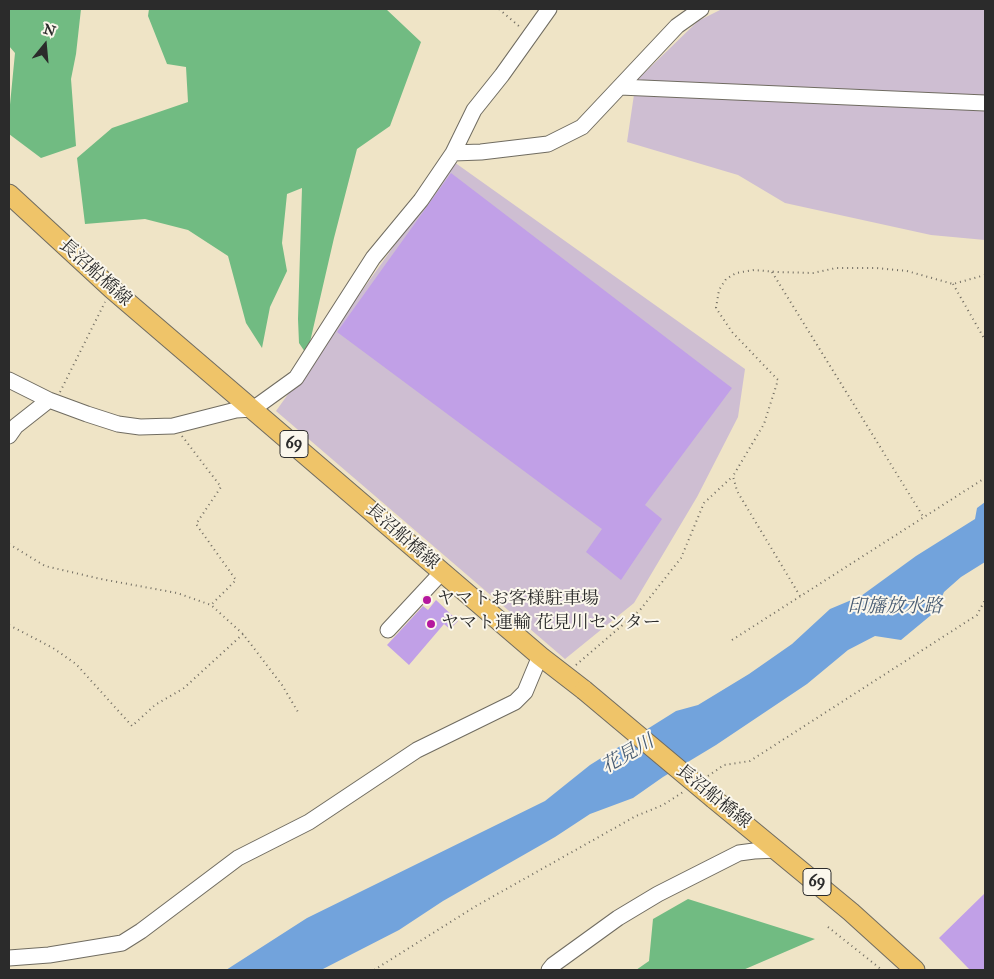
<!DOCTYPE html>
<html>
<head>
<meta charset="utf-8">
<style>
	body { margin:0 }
	#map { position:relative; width:994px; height:979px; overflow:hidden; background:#efe4c6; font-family:"IM FELL Great Primer",serif }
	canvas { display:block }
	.frame { position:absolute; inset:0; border:10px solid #2b2b2b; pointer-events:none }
	.north { position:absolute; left:20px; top:20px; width:50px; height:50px; -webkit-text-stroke:4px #fbf7ec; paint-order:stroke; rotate:17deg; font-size:14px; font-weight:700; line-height:20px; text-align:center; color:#2b2b2b }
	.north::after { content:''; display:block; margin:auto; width:18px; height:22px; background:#2b2b2b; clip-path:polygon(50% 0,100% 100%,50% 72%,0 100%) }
</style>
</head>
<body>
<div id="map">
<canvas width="994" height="979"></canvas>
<div class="frame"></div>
<div class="north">N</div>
</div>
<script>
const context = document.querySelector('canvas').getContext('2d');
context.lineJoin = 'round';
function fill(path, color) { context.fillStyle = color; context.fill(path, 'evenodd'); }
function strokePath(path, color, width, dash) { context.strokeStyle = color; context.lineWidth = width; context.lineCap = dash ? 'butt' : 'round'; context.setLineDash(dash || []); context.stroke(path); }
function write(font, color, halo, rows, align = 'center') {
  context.font = font + ' "IM FELL Great Primer","Noto Serif JP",serif'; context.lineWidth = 4; context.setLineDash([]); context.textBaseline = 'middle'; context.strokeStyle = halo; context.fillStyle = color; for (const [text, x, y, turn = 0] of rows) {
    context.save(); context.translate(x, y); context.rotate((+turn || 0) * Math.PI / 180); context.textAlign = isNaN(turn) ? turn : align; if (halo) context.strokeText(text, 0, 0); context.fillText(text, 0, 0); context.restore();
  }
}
fill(new Path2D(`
	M 722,9 L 985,9 L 985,240 L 931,235 L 785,203 L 738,175 L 627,142 L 636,81 L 698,21 Z
	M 454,162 L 745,369 L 738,417 L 697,497 L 634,603 L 565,659 L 276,411 Z`), '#cebed2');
fill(new Path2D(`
	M 9,9 L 81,9 L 76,54 L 71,79 L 76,146 L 41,158 L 9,134 L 9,115 L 15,53 L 9,46 Z
	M 149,9 L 386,9 L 421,42 L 390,126 L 357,149 L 334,238 L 307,355 L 299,343 L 298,319 L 302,188 L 287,194 L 282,243 L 287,271 L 270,307 L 262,348 L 246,323 L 228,256 L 188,230 L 145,219 L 85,224 L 77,158 L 112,128 L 188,102 L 186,67 L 167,64 L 148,16 Z
	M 688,899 L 815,939 L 743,970 L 636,970 L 649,961 L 653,919 Z`), '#71bb82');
fill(new Path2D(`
	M 985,502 L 985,562 L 961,577 L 944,592 L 936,611 L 901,640 L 875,636 L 848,650 L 807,684 L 716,745 L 663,777 L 633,798 L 590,814 L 555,837 L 443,901 L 399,930 L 321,970 L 226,970 L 307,918 L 545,801 L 590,765 L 676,711 L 698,705 L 749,674 L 792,644 L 830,609 L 861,596 L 916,556 L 975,519 L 977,508 Z`), '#72a3dc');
fill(new Path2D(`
	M 451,173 L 732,388 L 645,505 L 662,519 L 621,580 L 586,552 L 602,529 L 337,332 Z
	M 436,600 L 458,621 L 450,629 L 444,624 L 409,665 L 387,645 L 423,606 L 428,610 Z
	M 985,893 L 985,970 L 970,970 L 939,938 Z`), '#c1a0e7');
const minor = new Path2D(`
	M 620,87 L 985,103
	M 453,153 L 474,110 L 502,75 L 549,9
	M 9,380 L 49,400
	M 9,436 L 16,426 L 49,400 L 87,414 L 118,424 L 140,427 L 173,426 L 236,410 L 253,409 L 296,378 L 373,258 L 421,200 L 453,153 L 481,152 L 548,144 L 582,127 L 677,26 L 701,9
	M 388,630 L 442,572
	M 9,958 L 49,955 L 122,943 L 141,931 L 238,858 L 309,822 L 417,750 L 515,702 L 525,692 L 540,656
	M 549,970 L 553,965 L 618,918 L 658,894 L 739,853 L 754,851 L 778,850`);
const major = new Path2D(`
	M 9,194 L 112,289 L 540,656 L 584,690
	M 714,799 L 851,912 L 915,970`);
strokePath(minor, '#706c61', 17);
strokePath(major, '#706c61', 21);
strokePath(new Path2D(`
	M 499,9 L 520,27
	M 772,272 L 924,518
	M 953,284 L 985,340
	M 60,392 L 105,302
	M 182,436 L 221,487 L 196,524 L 236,580 L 211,605
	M 9,544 L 45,566 L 101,579 L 177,593 L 211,605 L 243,634 L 282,685 L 298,712
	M 800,596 L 737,491 L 733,476 L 764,424 L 778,380 L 732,332 L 716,308 L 719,290 L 726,279 L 736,273 L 754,270 L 778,272 L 813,273 L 836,268 L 876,268 L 907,271 L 953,284 L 985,275
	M 9,625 L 53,648 L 76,664 L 132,726 L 155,705 L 184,688 L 243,634
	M 732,640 L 985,478
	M 576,665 L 640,610 L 681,558 L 704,503 L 733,476
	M 708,776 L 724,765 L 750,761 L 977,615 L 985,600
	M 828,927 L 882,970
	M 374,970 L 476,906 L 636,816 L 663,805 L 683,792`), '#706c61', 2, [1, 4]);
strokePath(minor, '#fff', 15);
strokePath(major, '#efc469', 19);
const majorBridge = new Path2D(`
	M 584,690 L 714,799`);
strokePath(majorBridge, '#706c61', 21, []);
strokePath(majorBridge, '#efc469', 19);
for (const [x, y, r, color] of [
	[427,600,5,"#b5179e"],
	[431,624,5,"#b5179e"]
]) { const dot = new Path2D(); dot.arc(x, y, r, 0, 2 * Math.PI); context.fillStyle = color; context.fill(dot); strokePath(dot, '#fbf7ec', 2); }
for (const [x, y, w] of [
	[294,444,28],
	[817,882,28]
]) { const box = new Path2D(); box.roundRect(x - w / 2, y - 13.5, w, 27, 4); context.fillStyle = '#fbf7ec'; context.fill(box); strokePath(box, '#2b2b2b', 1); }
write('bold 16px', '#2b2b2b', null, [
	["69",294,444],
	["69",817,882]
]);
write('18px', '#2b2b2b', '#fbf7ec', [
	["長沼船橋線",95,273,42],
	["長沼船橋線",402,537,41],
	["長沼船橋線",713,797,39]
]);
write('18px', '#2b2b2b', '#fbf7ec', [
	["ヤマトお客様駐車場",437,600],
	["ヤマト運輸 花見川センター",441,624]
], 'left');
write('italic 19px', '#475b72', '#fbf7ec', [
	["印旛放水路",895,607],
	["花見川",628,755,-30]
]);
</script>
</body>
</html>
